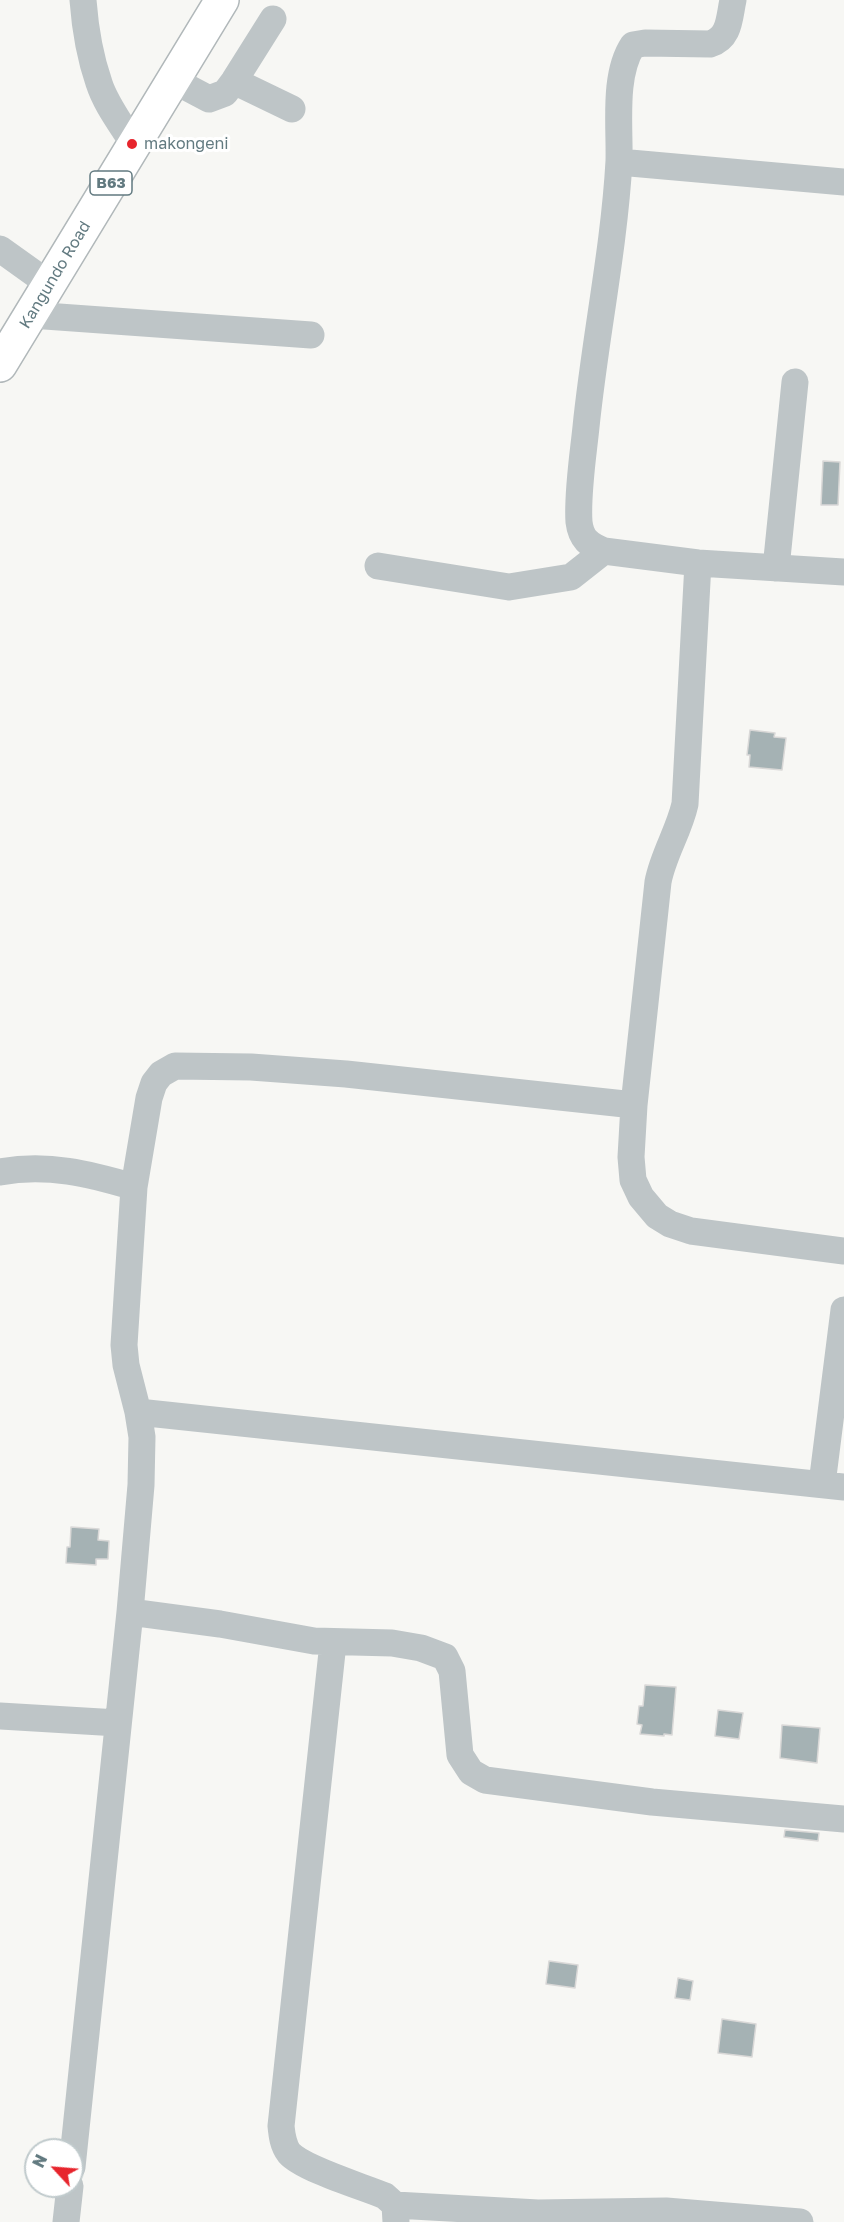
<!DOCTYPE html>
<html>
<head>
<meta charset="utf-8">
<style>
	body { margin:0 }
	#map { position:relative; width:844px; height:2222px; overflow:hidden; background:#f7f7f4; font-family:"Golos Text",sans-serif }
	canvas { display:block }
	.north { position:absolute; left:24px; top:2138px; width:60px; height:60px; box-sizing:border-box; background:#fff; border:2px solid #c0cacc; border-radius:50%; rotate:296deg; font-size:16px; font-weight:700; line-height:24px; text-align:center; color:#627a80 }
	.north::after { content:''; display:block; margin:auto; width:21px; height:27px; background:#e7252d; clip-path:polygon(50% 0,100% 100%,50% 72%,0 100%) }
</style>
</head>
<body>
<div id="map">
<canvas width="844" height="2222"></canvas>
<div class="north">N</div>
</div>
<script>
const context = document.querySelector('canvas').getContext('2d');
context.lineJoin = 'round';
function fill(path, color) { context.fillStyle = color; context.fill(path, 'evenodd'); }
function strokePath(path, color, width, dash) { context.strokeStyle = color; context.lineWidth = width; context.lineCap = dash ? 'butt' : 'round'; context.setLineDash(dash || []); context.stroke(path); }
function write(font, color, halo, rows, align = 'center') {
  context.font = font + ' "Golos Text",sans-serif'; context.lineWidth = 6; context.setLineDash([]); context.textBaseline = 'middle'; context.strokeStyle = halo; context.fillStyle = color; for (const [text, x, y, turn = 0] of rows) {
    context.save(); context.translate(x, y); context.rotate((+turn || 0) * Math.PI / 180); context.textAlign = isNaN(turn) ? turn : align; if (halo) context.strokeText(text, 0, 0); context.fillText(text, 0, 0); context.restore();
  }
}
const building = new Path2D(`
	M 823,461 L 840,462 L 838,505 L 821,505 Z
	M 750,730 L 775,733 L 774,737 L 786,738 L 782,770 L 749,767 L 750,755 L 747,755 Z
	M 71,1527 L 99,1529 L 98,1540 L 109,1541 L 108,1559 L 96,1559 L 96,1565 L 66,1563 L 67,1547 L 70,1547 Z
	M 645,1685 L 676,1687 L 672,1735 L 664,1734 L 664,1736 L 640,1734 L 642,1725 L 637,1724 L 639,1706 L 643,1706 Z
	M 718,1710 L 743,1713 L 739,1739 L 715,1736 Z
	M 782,1725 L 820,1728 L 817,1763 L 780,1758 Z
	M 785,1830 L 819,1833 L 818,1841 L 784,1837 Z
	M 549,1961 L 578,1965 L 575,1988 L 546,1984 Z
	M 678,1978 L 693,1981 L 690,2000 L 675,1998 Z
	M 722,2019 L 756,2024 L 752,2057 L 718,2053 Z`);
fill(building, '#a5b2b4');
strokePath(building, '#d9d8d7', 1.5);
const highway = new Path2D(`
	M 0,365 L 222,0`);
strokePath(highway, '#b1b8ba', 36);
strokePath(new Path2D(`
	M 83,0 C 85,27 90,57 99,83 C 106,105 122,125 134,145
	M 733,0 C 729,18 730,38 710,44 L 645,43 L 633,45 C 613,75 620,126 619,161 C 614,250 595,338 586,427 C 583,456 577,494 579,522 C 581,539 589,545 604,551 L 698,563 L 844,572
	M 173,80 L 209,99 L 225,93 L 234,81 L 273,19
	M 234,81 L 292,109
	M 619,162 L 844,182
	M 0,249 L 49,284
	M 31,315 L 311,335
	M 698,563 L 685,804 C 679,831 663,855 658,882 L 634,1105 L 631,1157 L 633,1180 L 641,1197 L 657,1216 L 670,1224 L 691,1231 L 844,1251
	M 378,566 L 509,587 L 571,577 L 604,551
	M 776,568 L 795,382
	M 0,1172 C 47,1163 90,1174 134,1187 L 124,1345 L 126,1365 L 138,1412 L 142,1437 L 141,1485 L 130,1612 L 72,2167
	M 134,1187 L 149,1098 L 154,1083 L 161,1074 L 175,1066 L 251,1067 L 346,1074 L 634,1105
	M 138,1412 L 844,1487
	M 822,1484 L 844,1310
	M 130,1612 L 220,1624 L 314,1641 L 392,1643 L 421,1648 L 445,1657 L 452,1671 L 460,1755 L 471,1772 L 485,1780 L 652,1802 L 844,1819
	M 333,1643 L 281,2126 C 282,2136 283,2145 289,2153 C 303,2169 364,2187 385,2196 L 395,2205 L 396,2222
	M 0,1716 L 118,1723
	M 395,2205 L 538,2213 L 666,2211 L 800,2222
	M 66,2222 L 70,2186`), '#bec5c7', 27);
strokePath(highway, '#fff', 33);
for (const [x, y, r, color] of [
	[132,144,6,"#e7252d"]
]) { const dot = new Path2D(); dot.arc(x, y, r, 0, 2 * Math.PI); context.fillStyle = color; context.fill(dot); strokePath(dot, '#fff', 2); }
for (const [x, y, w] of [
	[111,183,42]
]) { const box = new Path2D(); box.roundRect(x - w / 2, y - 12, w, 24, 4.5); context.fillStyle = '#fff'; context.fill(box); strokePath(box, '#627a80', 1.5); }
write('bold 15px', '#627a80', null, [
	["B63",111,183]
]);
write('16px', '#627a80', '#fff', [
	["makongeni",144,144]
], 'left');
write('16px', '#627a80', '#fff', [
	["Kangundo Road",55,275,-59]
]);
</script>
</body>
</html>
